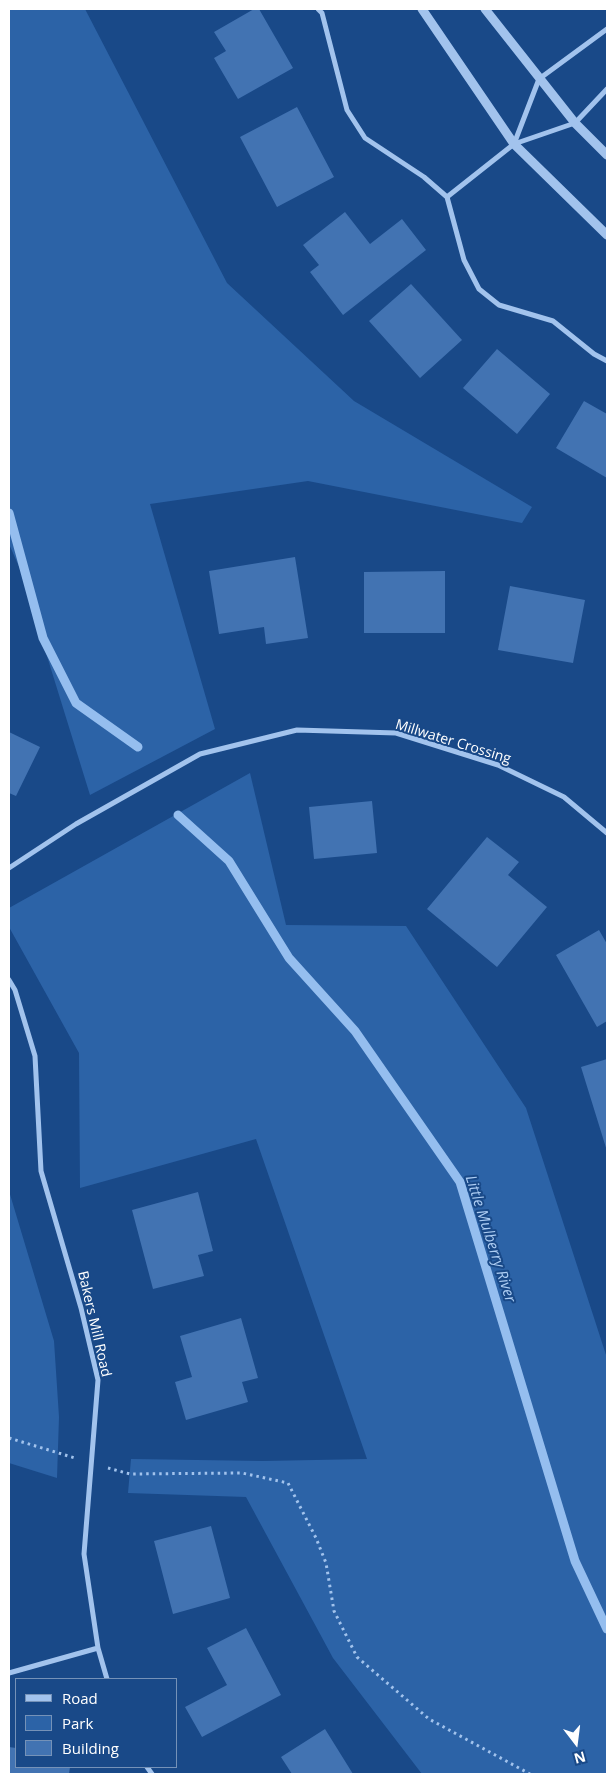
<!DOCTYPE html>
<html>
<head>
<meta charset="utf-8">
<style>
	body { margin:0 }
	#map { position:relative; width:616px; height:1783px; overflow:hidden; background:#194988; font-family:"Open Sans",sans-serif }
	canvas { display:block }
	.frame { position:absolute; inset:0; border:10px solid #fff; pointer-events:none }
	.legend { position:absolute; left:15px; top:1678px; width:162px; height:90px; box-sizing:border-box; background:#194988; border:1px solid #7592b8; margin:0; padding:6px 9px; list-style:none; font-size:15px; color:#fff }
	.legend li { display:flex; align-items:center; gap:10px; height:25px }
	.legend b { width:25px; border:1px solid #7592b8 }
	.north { position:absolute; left:551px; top:1718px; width:50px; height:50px; -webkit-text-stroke:4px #194988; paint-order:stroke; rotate:165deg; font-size:14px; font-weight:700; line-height:20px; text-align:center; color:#fff }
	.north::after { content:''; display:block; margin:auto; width:18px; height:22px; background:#fff; clip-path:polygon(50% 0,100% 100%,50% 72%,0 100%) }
</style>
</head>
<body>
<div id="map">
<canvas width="616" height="1783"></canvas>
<div class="frame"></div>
<ul class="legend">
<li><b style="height:6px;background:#a2c3ed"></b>Road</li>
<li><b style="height:14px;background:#2c63a7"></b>Park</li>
<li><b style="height:14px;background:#4273b2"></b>Building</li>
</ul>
<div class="north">N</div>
</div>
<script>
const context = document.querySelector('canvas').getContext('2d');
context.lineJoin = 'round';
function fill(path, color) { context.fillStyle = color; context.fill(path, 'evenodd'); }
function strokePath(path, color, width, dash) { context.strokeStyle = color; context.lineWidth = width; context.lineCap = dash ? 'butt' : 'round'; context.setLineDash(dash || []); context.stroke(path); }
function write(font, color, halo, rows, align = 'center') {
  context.font = font + ' "Open Sans",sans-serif'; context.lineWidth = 4; context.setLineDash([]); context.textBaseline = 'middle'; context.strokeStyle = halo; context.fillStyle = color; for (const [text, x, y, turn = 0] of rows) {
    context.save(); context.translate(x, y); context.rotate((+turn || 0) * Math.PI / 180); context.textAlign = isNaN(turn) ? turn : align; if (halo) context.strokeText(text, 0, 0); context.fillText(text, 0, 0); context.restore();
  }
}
fill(new Path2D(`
	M 9,9 L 85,9 L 227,283 L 354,401 L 532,507 L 522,523 L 308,481 L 150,504 L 215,729 L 90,795 L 20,569 L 9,544 Z
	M 250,773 L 286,925 L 406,926 L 526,1108 L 607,1358 L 607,1774 L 422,1774 L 333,1658 L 246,1497 L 128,1493 L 131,1459 L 263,1461 L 367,1459 L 256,1139 L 80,1188 L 79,1053 L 9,927 L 9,908 Z
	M 9,1191 L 54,1341 L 59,1417 L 57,1478 L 9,1463 Z`), '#2c63a7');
strokePath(new Path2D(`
	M 9,513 L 43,638 L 76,703 L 138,747
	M 178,815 L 229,861 L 289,958 L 355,1031 L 460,1182 L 575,1561 L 607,1629`), '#95beef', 9);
fill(new Path2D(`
	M 254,9 L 259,9 L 293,68 L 238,99 L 214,58 L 226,51 L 214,32 Z
	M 297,107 L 334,177 L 277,207 L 240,137 Z
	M 345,212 L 370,244 L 402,219 L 426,250 L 343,315 L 310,272 L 319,265 L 303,245 Z
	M 411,284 L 462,340 L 420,378 L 369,321 Z
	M 497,349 L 550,394 L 517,434 L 463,388 Z
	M 584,401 L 607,414 L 607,478 L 556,448 Z
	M 295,557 L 308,638 L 266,644 L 264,627 L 219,634 L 209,571 Z
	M 445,571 L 445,633 L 364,633 L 364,572 Z
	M 510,586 L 585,600 L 573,663 L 498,650 Z
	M 9,732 L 40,747 L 16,796 L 9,793 Z
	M 372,801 L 377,853 L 314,859 L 309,807 Z
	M 487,837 L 519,862 L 508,875 L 547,907 L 497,967 L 427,909 Z
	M 599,930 L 607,944 L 607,1021 L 597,1027 L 556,955 Z
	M 607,1059 L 607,1151 L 581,1067 Z
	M 198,1192 L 213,1251 L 198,1255 L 204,1276 L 153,1289 L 132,1210 Z
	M 241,1318 L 258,1378 L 242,1382 L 248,1402 L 186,1420 L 175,1382 L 192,1377 L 180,1336 Z
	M 211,1526 L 230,1598 L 173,1614 L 154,1541 Z
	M 246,1628 L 281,1695 L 202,1737 L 185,1707 L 227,1685 L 207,1648 Z
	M 325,1729 L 353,1774 L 292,1774 L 281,1757 Z
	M 9,1747 L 16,1748 L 16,1767 L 70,1767 L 69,1774 L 9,1774 Z`), '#4273b2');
strokePath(new Path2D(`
	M 9,1438 L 75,1458
	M 108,1468 L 130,1474 L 242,1473 L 288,1483 L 316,1538 L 326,1563 L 334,1611 L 357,1657 L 429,1719 L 530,1774`), '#a2c3ed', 3, [2.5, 4]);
strokePath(new Path2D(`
	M 318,9 L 322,13 L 347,110 L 365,138 L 424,177 L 447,197 L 464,260 L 479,289 L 499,305 L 553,321 L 594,354 L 607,361
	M 607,29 L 539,79 L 514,144 L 575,123 L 607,89
	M 447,197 L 514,144
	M 9,868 L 76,824 L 200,754 L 297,730 L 396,733 L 498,765 L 564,797 L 607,833
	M 9,980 L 15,990 L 35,1056 L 41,1171 L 81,1308 L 98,1380 L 84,1554 L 98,1648 L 107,1679
	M 9,1673 L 98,1648
	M 147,1767 L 152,1774`), '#a2c3ed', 5);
strokePath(new Path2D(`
	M 422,9 L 514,144 L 607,235
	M 485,9 L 575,123 L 607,155`), '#a2c3ed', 9);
write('14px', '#fff', '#194988', [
	["Millwater Crossing",453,742,17],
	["Bakers Mill Road",94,1324,77]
]);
write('italic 15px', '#aecef4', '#194988', [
	["Little Mulberry River",490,1239,72]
]);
</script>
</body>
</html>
